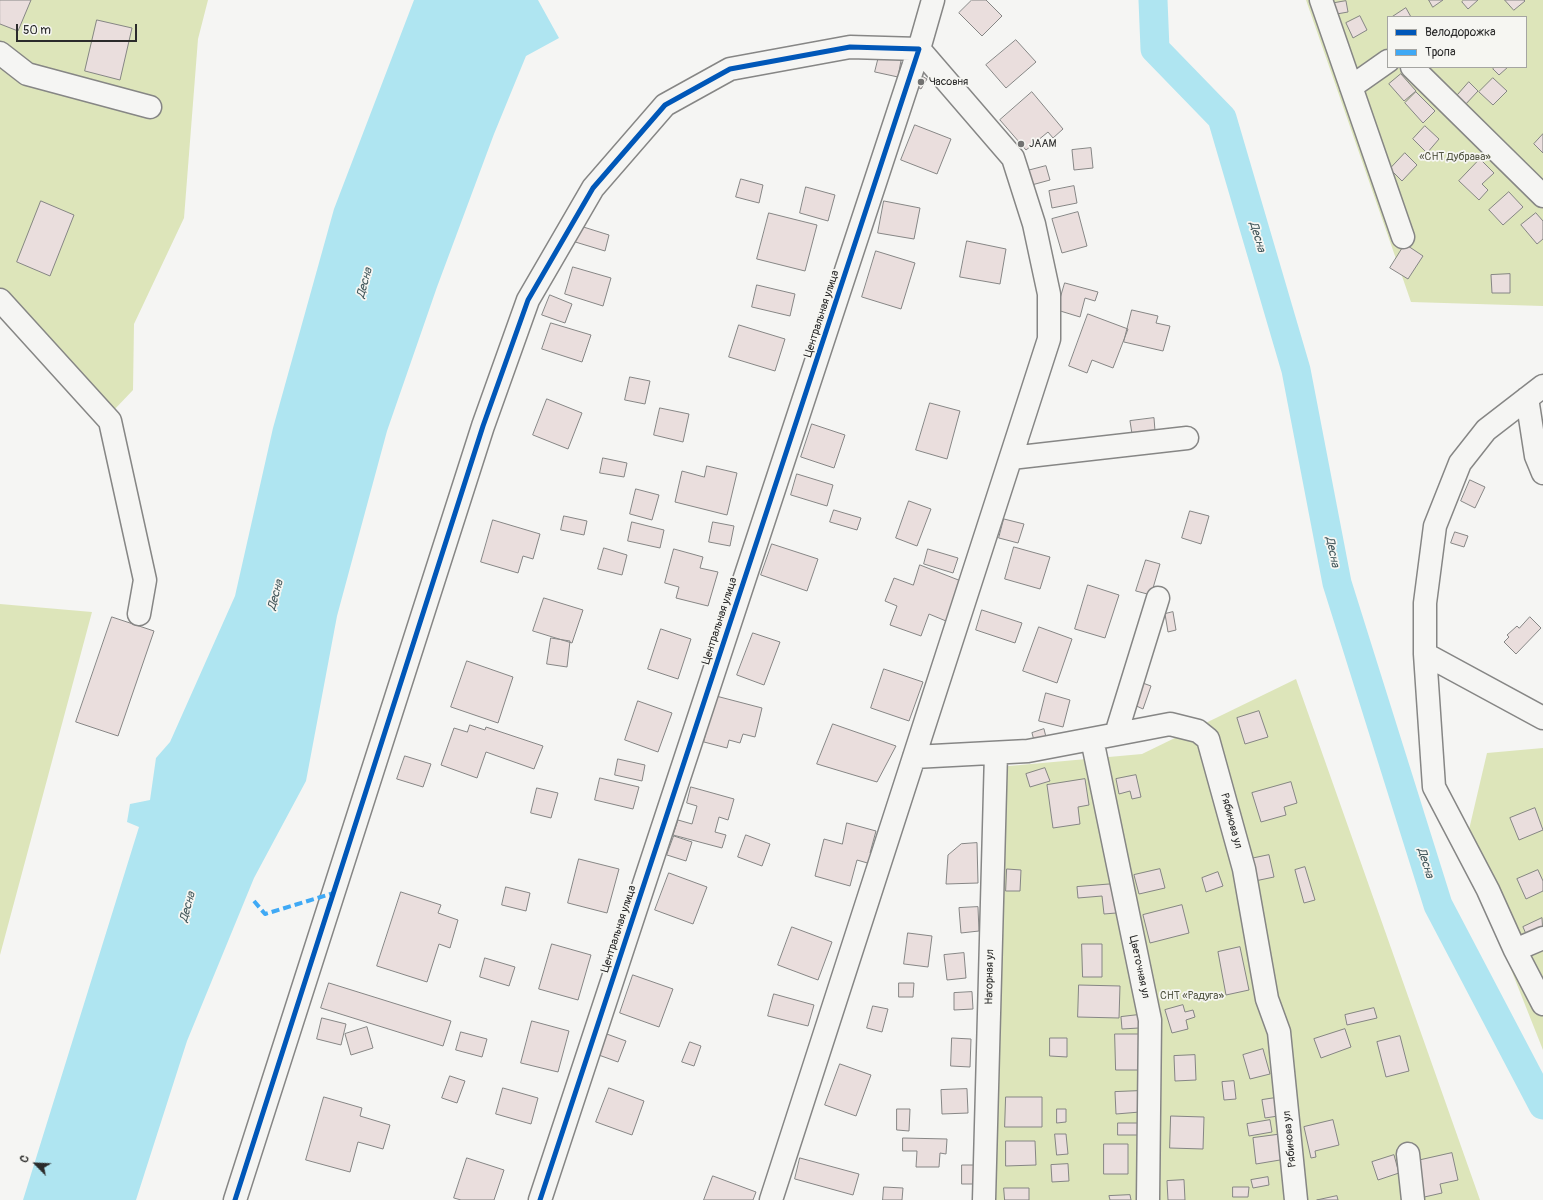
<!DOCTYPE html>
<html>
<head>
<meta charset="utf-8">
<style>
	body { margin:0 }
	#map { position:relative; width:1543px; height:1200px; overflow:hidden; background:#f5f5f3; font-family:Pangolin,sans-serif }
	canvas { display:block }
	.legend { position:absolute; left:1387px; top:16px; width:140px; height:52px; box-sizing:border-box; background:#f6f6f2; border:1px solid #a5a5a2; margin:0; padding:5px 7px; list-style:none; font-size:12px; color:#2b2b2b }
	.legend li { display:flex; align-items:center; gap:8px; height:20px }
	.legend b { width:20px; border:1px solid #a5a5a2 }
	.north { position:absolute; left:16px; top:1144px; width:40px; height:40px; -webkit-text-stroke:3px #f6f6f2; paint-order:stroke; rotate:294deg; font-size:11px; font-weight:700; line-height:16px; text-align:center; color:#2b2b2b }
	.north::after { content:''; display:block; margin:auto; width:14px; height:18px; background:#2b2b2b; clip-path:polygon(50% 0,100% 100%,50% 72%,0 100%) }
	.scale { position:absolute; left:16px; top:24px; width:121px; height:18px; box-sizing:border-box; border:2px solid #2b2b2b; border-top:0; padding-left:5px; font-size:12px; line-height:14px; white-space:nowrap; color:#2b2b2b; -webkit-text-stroke:3px #f6f6f2; paint-order:stroke }
</style>
</head>
<body>
<div id="map">
<canvas width="1543" height="1200"></canvas>
<ul class="legend">
<li><b style="height:5px;background:#0057b8"></b>Велодорожка</li>
<li><b style="height:5px;background:#3fa9f5"></b>Тропа</li>
</ul>
<div class="north">С</div>
<div class="scale">50 m</div>
</div>
<script>
const context = document.querySelector('canvas').getContext('2d');
context.lineJoin = 'round';
function fill(path, color) { context.fillStyle = color; context.fill(path, 'evenodd'); }
function strokePath(path, color, width, dash) { context.strokeStyle = color; context.lineWidth = width; context.lineCap = dash ? 'butt' : 'round'; context.setLineDash(dash || []); context.stroke(path); }
function write(font, color, halo, rows, align = 'center') {
  context.font = font + ' Pangolin,sans-serif'; context.lineWidth = 3.5; context.setLineDash([]); context.textBaseline = 'middle'; context.strokeStyle = halo; context.fillStyle = color; for (const [text, x, y, turn = 0] of rows) {
    context.save(); context.translate(x, y); context.rotate((+turn || 0) * Math.PI / 180); context.textAlign = isNaN(turn) ? turn : align; if (halo) context.strokeText(text, 0, 0); context.fillText(text, 0, 0); context.restore();
  }
}
fill(new Path2D(`
	M 0,0 L 208,0 L 198,39 L 184,218 L 134,324 L 133,390 L 114,410 L 0,303 Z
	M 1306,0 L 1543,0 L 1543,306 L 1411,302 ZM 1388,17 L 1526,17 L 1526,67 L 1388,67 Z
	M 0,604 L 92,612 L 0,955 Z
	M 1296,679 L 1480,1200 L 981,1200 L 998,767 L 1142,754 Z
	M 1543,748 L 1543,1050 L 1464,851 L 1487,753 Z`), '#dde5ba');
fill(new Path2D(`
	M 414,0 L 538,0 L 559,38 L 526,56 L 494,134 L 437,287 L 387,431 L 337,616 L 306,781 L 254,878 L 187,1041 L 136,1200 L 23,1200 L 139,827 L 127,822 L 130,804 L 150,800 L 156,758 L 170,742 L 235,596 L 273,428 L 334,209 Z`), '#afe5f1');
strokePath(new Path2D(`
	M 1153,0 L 1155,49 L 1222,118 L 1296,370 L 1337,583 L 1438,905 L 1543,1105`), '#afe5f1', 29);
const building = new Path2D(`
	M 0,0 L 31,0 L 18,31 L 0,24 Z
	M 972,0 L 986,0 L 1002,16 L 982,36 L 959,13 Z
	M 1429,0 L 1443,0 L 1433,7 Z
	M 1464,0 L 1478,0 L 1468,9 L 1462,2 Z
	M 1505,0 L 1524,0 L 1525,1 L 1514,10 Z
	M 1346,1 L 1348,12 L 1331,15 L 1329,4 Z
	M 1406,8 L 1411,17 L 1392,17 Z
	M 1360,16 L 1367,30 L 1353,38 L 1346,23 Z
	M 97,20 L 132,28 L 120,80 L 85,71 Z
	M 1016,40 L 1036,62 L 1006,88 L 986,65 Z
	M 880,52 L 902,55 L 898,77 L 875,72 Z
	M 1495,67 L 1508,67 L 1499,75 L 1493,69 Z
	M 1401,74 L 1416,91 L 1404,101 L 1389,84 Z
	M 920,75 L 927,79 L 921,89 L 914,85 Z
	M 1493,78 L 1507,91 L 1493,105 L 1479,92 Z
	M 1469,82 L 1478,91 L 1464,106 L 1455,98 Z
	M 1032,92 L 1063,129 L 1053,138 L 1048,132 L 1026,150 L 1000,120 Z
	M 1416,92 L 1435,111 L 1423,123 L 1405,103 Z
	M 915,125 L 951,139 L 937,174 L 901,160 Z
	M 1425,126 L 1439,139 L 1427,153 L 1413,139 Z
	M 1543,134 L 1543,153 L 1534,144 Z
	M 1091,148 L 1093,168 L 1074,170 L 1072,150 Z
	M 1405,153 L 1417,165 L 1402,181 L 1390,169 Z
	M 1480,159 L 1494,173 L 1482,184 L 1488,190 L 1479,200 L 1459,181 Z
	M 1046,166 L 1050,180 L 1028,186 L 1023,172 Z
	M 741,179 L 763,185 L 759,203 L 736,197 Z
	M 1074,186 L 1077,203 L 1052,208 L 1049,191 Z
	M 806,187 L 835,195 L 828,221 L 800,213 Z
	M 1509,192 L 1523,207 L 1503,225 L 1489,210 Z
	M 41,201 L 74,215 L 50,276 L 17,262 Z
	M 884,201 L 920,208 L 914,239 L 878,233 Z
	M 1078,212 L 1087,246 L 1062,253 L 1052,219 Z
	M 769,213 L 817,225 L 805,271 L 757,259 Z
	M 1536,213 L 1543,221 L 1543,239 L 1537,244 L 1521,225 Z
	M 577,225 L 609,235 L 605,251 L 572,241 Z
	M 967,241 L 1006,249 L 1000,284 L 960,277 Z
	M 1405,244 L 1423,256 L 1408,279 L 1390,268 Z
	M 876,251 L 915,263 L 901,309 L 862,297 Z
	M 573,267 L 611,278 L 603,306 L 565,294 Z
	M 1510,274 L 1510,293 L 1492,293 L 1491,275 Z
	M 1065,283 L 1098,292 L 1095,301 L 1085,298 L 1080,317 L 1057,310 Z
	M 757,285 L 795,294 L 790,316 L 752,307 Z
	M 550,295 L 572,304 L 565,323 L 542,315 Z
	M 1132,310 L 1158,316 L 1156,323 L 1170,326 L 1163,351 L 1124,342 Z
	M 1088,314 L 1128,329 L 1113,368 L 1092,360 L 1087,373 L 1069,366 Z
	M 551,323 L 591,335 L 582,362 L 542,349 Z
	M 739,325 L 785,339 L 775,371 L 729,357 Z
	M 630,377 L 650,381 L 645,404 L 625,400 Z
	M 547,399 L 582,413 L 568,449 L 533,435 Z
	M 930,403 L 960,411 L 947,459 L 916,450 Z
	M 660,408 L 689,414 L 683,442 L 654,435 Z
	M 1154,418 L 1155,431 L 1132,434 L 1130,421 Z
	M 812,424 L 845,435 L 834,468 L 801,457 Z
	M 603,458 L 627,463 L 624,477 L 600,473 Z
	M 707,466 L 737,473 L 727,515 L 675,502 L 682,471 L 704,477 Z
	M 797,474 L 833,485 L 827,506 L 791,495 Z
	M 1470,480 L 1485,487 L 1475,508 L 1461,501 Z
	M 636,489 L 659,495 L 652,520 L 630,514 Z
	M 909,501 L 931,509 L 917,546 L 896,538 Z
	M 834,510 L 861,518 L 857,530 L 830,522 Z
	M 1190,511 L 1209,516 L 1201,544 L 1182,538 Z
	M 564,516 L 587,521 L 584,535 L 561,530 Z
	M 1004,519 L 1024,524 L 1018,543 L 999,538 Z
	M 493,520 L 540,534 L 533,559 L 523,556 L 518,573 L 481,562 Z
	M 632,522 L 664,530 L 660,548 L 628,541 Z
	M 713,522 L 734,526 L 730,546 L 709,542 Z
	M 1455,532 L 1468,536 L 1464,547 L 1451,543 Z
	M 772,544 L 818,559 L 807,591 L 761,575 Z
	M 1014,547 L 1050,557 L 1040,589 L 1005,579 Z
	M 604,548 L 627,555 L 622,575 L 598,569 Z
	M 674,549 L 703,557 L 700,568 L 718,572 L 708,606 L 676,598 L 679,587 L 665,583 Z
	M 928,549 L 958,558 L 953,573 L 924,564 Z
	M 1146,560 L 1160,564 L 1151,595 L 1136,591 Z
	M 920,565 L 961,581 L 946,621 L 929,614 L 921,636 L 890,625 L 897,606 L 885,601 L 894,578 L 913,585 Z
	M 1088,585 L 1119,595 L 1105,638 L 1075,629 Z
	M 544,598 L 583,610 L 572,643 L 533,631 Z
	M 982,610 L 1022,623 L 1015,643 L 976,630 Z
	M 1173,612 L 1176,630 L 1168,632 L 1165,614 Z
	M 112,617 L 154,631 L 118,736 L 76,722 Z
	M 1530,617 L 1541,628 L 1516,654 L 1504,642 L 1509,637 L 1507,635 L 1517,626 L 1519,628 Z
	M 1039,627 L 1072,639 L 1057,683 L 1023,671 Z
	M 661,629 L 691,639 L 678,679 L 648,669 Z
	M 753,633 L 780,642 L 764,685 L 737,675 Z
	M 551,638 L 570,641 L 567,667 L 547,664 Z
	M 467,661 L 513,677 L 498,723 L 451,707 Z
	M 884,669 L 923,682 L 909,721 L 871,708 Z
	M 1140,682 L 1151,686 L 1143,709 L 1132,704 Z
	M 1046,693 L 1070,700 L 1063,727 L 1039,721 Z
	M 716,696 L 762,708 L 755,737 L 743,734 L 740,743 L 729,740 L 727,748 L 704,742 Z
	M 638,701 L 672,713 L 658,752 L 625,740 Z
	M 1259,711 L 1268,737 L 1245,744 L 1237,718 Z
	M 833,724 L 896,746 L 877,782 L 817,764 Z
	M 470,725 L 485,730 L 486,727 L 543,746 L 534,769 L 486,752 L 477,778 L 441,765 L 454,728 L 467,732 Z
	M 1044,729 L 1047,741 L 1035,744 L 1032,733 Z
	M 405,756 L 431,764 L 423,787 L 397,779 Z
	M 618,759 L 645,765 L 642,781 L 615,775 Z
	M 1045,768 L 1050,781 L 1030,787 L 1026,774 Z
	M 1136,775 L 1141,797 L 1132,799 L 1130,791 L 1119,794 L 1116,779 Z
	M 600,778 L 639,787 L 633,809 L 595,800 Z
	M 1085,779 L 1089,805 L 1078,807 L 1080,824 L 1053,828 L 1047,785 Z
	M 1291,782 L 1297,803 L 1284,807 L 1286,815 L 1261,822 L 1252,793 Z
	M 691,787 L 734,799 L 728,820 L 719,817 L 715,832 L 726,835 L 722,848 L 673,835 L 678,820 L 692,824 L 697,806 L 687,803 Z
	M 537,788 L 558,793 L 551,818 L 531,813 Z
	M 1535,808 L 1543,830 L 1519,840 L 1510,818 Z
	M 847,823 L 876,831 L 870,853 L 873,853 L 871,864 L 857,860 L 850,886 L 815,876 L 824,839 L 842,844 Z
	M 746,835 L 770,844 L 762,866 L 738,857 Z
	M 674,836 L 692,842 L 686,861 L 667,855 Z
	M 977,843 L 978,883 L 946,884 L 948,855 L 961,844 Z
	M 1269,855 L 1274,877 L 1255,881 L 1250,859 Z
	M 579,859 L 619,869 L 607,913 L 568,903 Z
	M 1305,867 L 1315,900 L 1304,903 L 1295,870 Z
	M 1007,869 L 1021,870 L 1020,891 L 1006,891 Z
	M 1160,869 L 1165,888 L 1139,894 L 1134,875 Z
	M 1538,870 L 1543,881 L 1543,891 L 1526,899 L 1517,879 Z
	M 1218,872 L 1223,886 L 1206,892 L 1202,878 Z
	M 669,873 L 707,887 L 693,924 L 655,910 Z
	M 1114,884 L 1116,913 L 1104,914 L 1102,896 L 1078,898 L 1077,887 Z
	M 506,887 L 530,893 L 526,911 L 502,905 Z
	M 401,892 L 441,905 L 438,913 L 458,920 L 450,948 L 439,944 L 427,982 L 377,966 Z
	M 1182,905 L 1189,933 L 1150,943 L 1143,915 Z
	M 978,907 L 979,931 L 961,933 L 959,908 Z
	M 1542,918 L 1543,935 L 1529,941 L 1523,927 Z
	M 792,927 L 832,942 L 818,980 L 778,965 Z
	M 908,933 L 932,936 L 928,967 L 904,964 Z
	M 552,944 L 591,955 L 578,1000 L 539,989 Z
	M 1082,944 L 1102,944 L 1102,977 L 1083,977 Z
	M 1240,947 L 1249,990 L 1226,995 L 1218,952 Z
	M 964,953 L 966,978 L 947,980 L 944,955 Z
	M 485,958 L 515,967 L 509,986 L 480,977 Z
	M 633,975 L 673,989 L 659,1027 L 620,1013 Z
	M 329,983 L 451,1021 L 443,1046 L 321,1008 Z
	M 899,983 L 914,983 L 913,997 L 899,997 Z
	M 1079,985 L 1120,986 L 1119,1018 L 1078,1017 Z
	M 972,992 L 973,1009 L 954,1010 L 954,993 Z
	M 774,994 L 814,1005 L 808,1026 L 768,1016 Z
	M 1183,1005 L 1185,1012 L 1193,1010 L 1195,1017 L 1186,1020 L 1188,1029 L 1172,1033 L 1165,1010 Z
	M 873,1006 L 888,1009 L 882,1032 L 867,1028 Z
	M 1374,1008 L 1377,1018 L 1347,1025 L 1345,1015 Z
	M 1138,1015 L 1139,1028 L 1122,1029 L 1121,1017 Z
	M 322,1018 L 346,1024 L 341,1045 L 317,1039 Z
	M 532,1021 L 569,1031 L 558,1072 L 521,1063 Z
	M 367,1027 L 373,1048 L 351,1055 L 345,1034 Z
	M 1345,1029 L 1351,1047 L 1321,1058 L 1314,1039 Z
	M 461,1032 L 487,1039 L 482,1057 L 456,1050 Z
	M 604,1033 L 626,1041 L 618,1062 L 596,1054 Z
	M 1115,1034 L 1139,1034 L 1139,1070 L 1116,1070 Z
	M 1400,1036 L 1409,1071 L 1386,1077 L 1377,1042 Z
	M 952,1038 L 971,1039 L 970,1067 L 951,1066 Z
	M 1050,1038 L 1067,1038 L 1067,1057 L 1050,1056 Z
	M 690,1042 L 701,1046 L 694,1066 L 682,1062 Z
	M 1263,1049 L 1270,1074 L 1250,1079 L 1243,1055 Z
	M 1195,1055 L 1196,1080 L 1175,1081 L 1174,1056 Z
	M 840,1064 L 871,1075 L 856,1116 L 825,1105 Z
	M 450,1076 L 465,1081 L 457,1103 L 442,1098 Z
	M 1234,1081 L 1236,1099 L 1224,1100 L 1222,1082 Z
	M 503,1088 L 538,1098 L 531,1124 L 496,1114 Z
	M 609,1088 L 644,1101 L 632,1135 L 596,1122 Z
	M 967,1089 L 968,1113 L 942,1114 L 941,1090 Z
	M 1139,1091 L 1140,1112 L 1116,1114 L 1115,1092 Z
	M 324,1097 L 362,1108 L 360,1116 L 390,1125 L 383,1149 L 358,1142 L 350,1172 L 306,1160 Z
	M 1006,1097 L 1042,1097 L 1042,1127 L 1005,1127 Z
	M 1275,1098 L 1278,1116 L 1265,1118 L 1262,1100 Z
	M 897,1109 L 910,1109 L 909,1131 L 897,1130 Z
	M 1057,1109 L 1066,1109 L 1066,1122 L 1057,1123 Z
	M 1171,1116 L 1204,1117 L 1203,1149 L 1170,1148 Z
	M 1270,1120 L 1272,1132 L 1249,1136 L 1247,1124 Z
	M 1333,1120 L 1339,1145 L 1315,1151 L 1316,1157 L 1311,1158 L 1304,1127 Z
	M 1118,1123 L 1143,1123 L 1143,1135 L 1118,1135 Z
	M 1055,1134 L 1066,1134 L 1068,1154 L 1057,1155 Z
	M 1283,1134 L 1286,1159 L 1256,1164 L 1253,1138 Z
	M 903,1138 L 947,1139 L 946,1154 L 940,1153 L 939,1167 L 916,1167 L 917,1151 L 903,1151 Z
	M 1006,1141 L 1035,1141 L 1036,1165 L 1006,1166 Z
	M 1104,1144 L 1128,1144 L 1128,1174 L 1104,1174 Z
	M 1452,1153 L 1458,1180 L 1440,1184 L 1442,1193 L 1420,1198 L 1412,1162 Z
	M 1394,1155 L 1399,1173 L 1378,1180 L 1372,1162 Z
	M 467,1158 L 504,1170 L 494,1200 L 461,1200 L 454,1198 Z
	M 800,1158 L 859,1174 L 853,1195 L 795,1179 Z
	M 1068,1164 L 1069,1181 L 1052,1182 L 1051,1165 Z
	M 962,1165 L 977,1165 L 978,1184 L 962,1184 Z
	M 713,1176 L 756,1192 L 753,1200 L 704,1200 Z
	M 1268,1177 L 1269,1185 L 1253,1188 L 1251,1180 Z
	M 1184,1180 L 1185,1200 L 1168,1200 L 1167,1181 Z
	M 884,1187 L 903,1188 L 902,1200 L 883,1200 Z
	M 1233,1187 L 1249,1187 L 1248,1197 L 1233,1197 Z
	M 1004,1188 L 1029,1188 L 1029,1200 L 1005,1200 Z
	M 1130,1195 L 1131,1200 L 1110,1200 L 1109,1196 Z
	M 1337,1196 L 1338,1200 L 1317,1200 Z`);
fill(building, '#eadedd');
strokePath(building, '#868685', 1);
const minor = new Path2D(`
	M 1321,0 L 1403,237
	M 0,53 L 27,74 L 150,107
	M 1412,67 L 1543,196
	M 1351,87 L 1388,61
	M 0,300 L 110,421 L 145,580 L 139,614
	M 1543,386 L 1486,430 L 1460,463 L 1435,526 L 1425,603 L 1425,654 L 1434,787 L 1488,890 L 1515,950 L 1543,1004
	M 1527,398 L 1536,456 L 1543,473
	M 1011,458 L 1187,438
	M 1425,654 L 1543,718
	M 1116,734 L 1158,598
	M 1092,739 L 1150,1020 L 1148,1200
	M 914,757 L 1028,751 L 1170,724 L 1198,731 L 1208,739 L 1244,869 L 1267,999 L 1279,1032 L 1296,1200
	M 1515,950 L 1543,938
	M 1408,1154 L 1413,1200
	M 235,1200 L 483,426 L 528,300 L 593,188 L 665,105 L 730,69 L 850,47 L 919,49 L 540,1200
	M 771,1200 L 1049,339 L 1049,294 L 1034,224 L 1013,158 L 919,49 L 933,0
	M 984,1200 L 996,753`);
strokePath(minor, '#868685', 25);
strokePath(minor, '#f5f5f3', 22);
strokePath(new Path2D(`
	M 254,901 L 265,914 L 334,893`), '#3fa9f5', 4, [8, 4]);
strokePath(new Path2D(`
	M 235,1200 L 483,426 L 528,300 L 593,188 L 665,105 L 730,69 L 850,47 L 919,49 L 540,1200`), '#0057b8', 5);
for (const [x, y, r, color] of [
	[921,82,4,"#727271"],
	[1021,144,4,"#727271"]
]) { const dot = new Path2D(); dot.arc(x, y, r, 0, 2 * Math.PI); context.fillStyle = color; context.fill(dot); strokePath(dot, '#f6f6f2', 1.5); }
write('11px', '#2b2b2b', '#f6f6f2', [
	["Часовня",929,82],
	["JAAM",1029,144]
], 'left');
write('11px', '#535643', '#f6f6f2', [
	["«СНТ Дубрава»",1455,157],
	["СНТ «Радуга»",1192,996]
]);
write('11px', '#2b2b2b', '#f6f6f2', [
	["Центральная улица",822,314,-72],
	["Центральная улица",720,621,-72],
	["Рябинова ул",1231,821,75],
	["Центральная улица",619,929,-72],
	["Цветочная ул",1139,967,78],
	["Нагорная ул",990,977,-89],
	["Рябинова ул",1290,1139,-96]
]);
write('italic 12px', '#44585c', '#f6f6f2', [
	["Десна",1257,237,74],
	["Десна",365,283,-74],
	["Десна",1332,552,79],
	["Десна",276,595,-74],
	["Десна",1425,863,73],
	["Десна",188,907,-74]
]);
</script>
</body>
</html>
